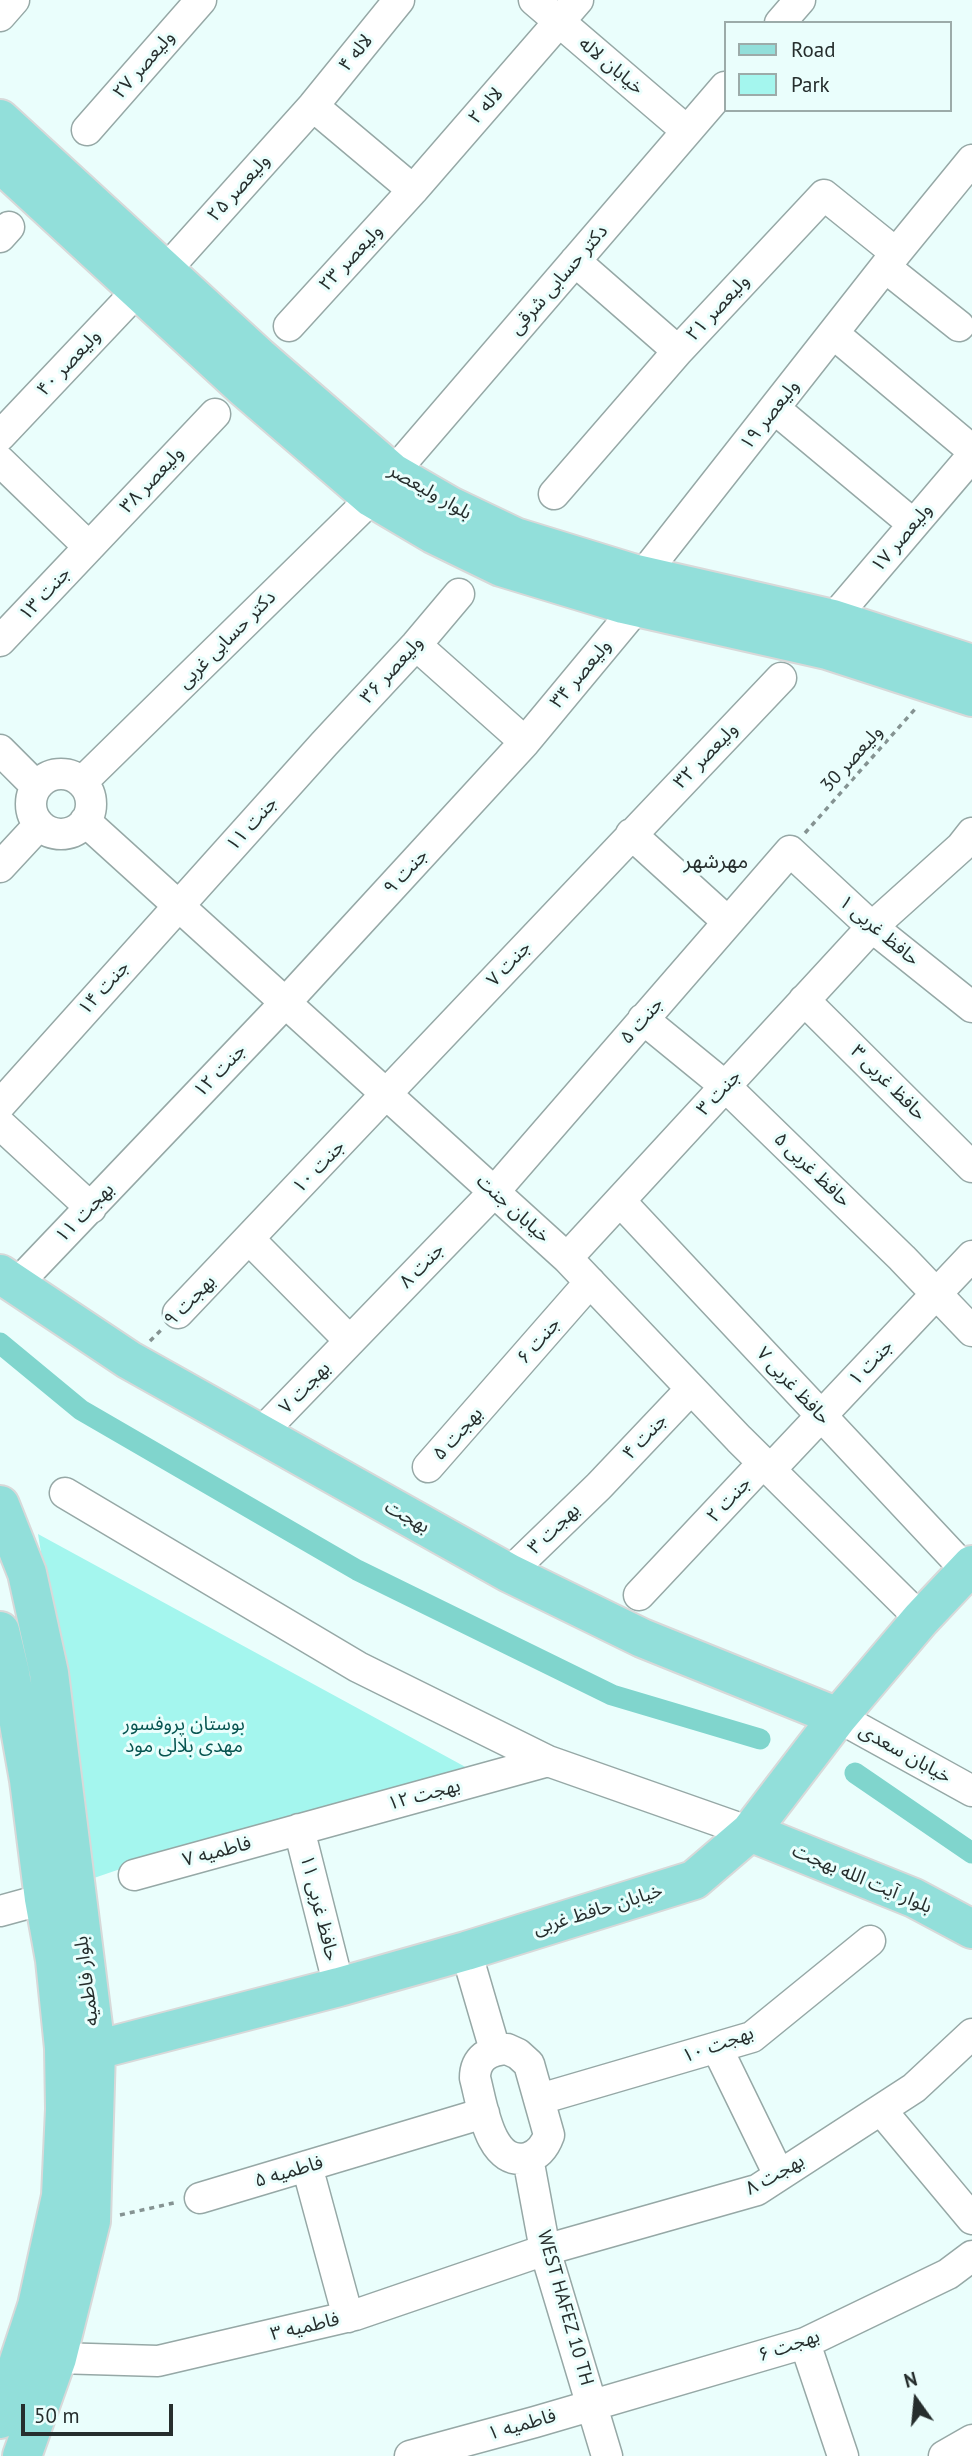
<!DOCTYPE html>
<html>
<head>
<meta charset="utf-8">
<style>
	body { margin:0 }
	#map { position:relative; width:972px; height:2456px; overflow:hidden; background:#eafefc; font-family:"PT Sans",sans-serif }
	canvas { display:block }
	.legend { position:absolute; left:724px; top:21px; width:228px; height:91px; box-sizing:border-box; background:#eafefc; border:2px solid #9caba9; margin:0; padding:9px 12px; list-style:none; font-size:21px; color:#262e2d }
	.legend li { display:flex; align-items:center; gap:14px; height:35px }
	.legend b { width:35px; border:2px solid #9caba9 }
	.north { position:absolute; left:881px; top:2365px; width:70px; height:70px; -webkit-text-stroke:5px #eafefc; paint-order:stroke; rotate:345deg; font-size:19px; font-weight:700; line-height:28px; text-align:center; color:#262e2d }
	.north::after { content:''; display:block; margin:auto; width:24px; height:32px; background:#262e2d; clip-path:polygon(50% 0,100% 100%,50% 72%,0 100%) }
	.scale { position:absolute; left:21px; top:2404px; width:152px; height:32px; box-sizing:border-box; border:4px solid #262e2d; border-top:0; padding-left:9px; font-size:21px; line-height:24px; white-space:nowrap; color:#262e2d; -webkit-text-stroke:5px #eafefc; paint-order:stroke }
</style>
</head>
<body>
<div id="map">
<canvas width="972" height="2456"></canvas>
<ul class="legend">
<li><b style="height:9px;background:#92dfda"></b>Road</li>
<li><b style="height:19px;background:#a4f6ee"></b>Park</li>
</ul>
<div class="north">N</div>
<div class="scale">50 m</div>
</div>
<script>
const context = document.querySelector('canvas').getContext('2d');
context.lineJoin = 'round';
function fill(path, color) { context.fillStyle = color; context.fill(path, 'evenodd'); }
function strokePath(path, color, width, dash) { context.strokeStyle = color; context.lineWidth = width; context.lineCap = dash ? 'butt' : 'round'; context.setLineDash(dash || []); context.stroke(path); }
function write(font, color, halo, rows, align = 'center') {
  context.font = font + ' "PT Sans","Noto Sans Arabic",sans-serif'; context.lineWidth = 6; context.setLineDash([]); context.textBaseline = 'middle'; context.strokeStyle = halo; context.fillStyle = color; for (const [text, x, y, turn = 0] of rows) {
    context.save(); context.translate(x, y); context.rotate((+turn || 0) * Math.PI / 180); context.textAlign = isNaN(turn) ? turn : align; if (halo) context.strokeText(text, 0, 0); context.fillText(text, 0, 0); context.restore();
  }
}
fill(new Path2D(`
	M 38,1534 L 471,1770 L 167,1853 L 94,1878 Z`), '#a4f6ee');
strokePath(new Path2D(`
	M 0,1343 L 81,1410 L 357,1570 L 612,1695 L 760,1739
	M 855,1773 L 972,1853`), '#80d5cd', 21);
const minor = new Path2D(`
	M 534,0 L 687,131
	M 0,16 L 14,0
	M 780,23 L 800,0
	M 313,106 L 413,190
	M 87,130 L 201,0
	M 0,237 L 9,227
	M 575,261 L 678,351
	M 885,267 L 959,326
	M 165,271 L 313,106 L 399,0
	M 289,326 L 413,190 L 578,0
	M 834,334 L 972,450
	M 775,409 L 913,524
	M 0,436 L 138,290
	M 0,461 L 89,547
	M 393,473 L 725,87
	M 554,494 L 678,351 L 824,195 L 896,253
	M 643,575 L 896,253 L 972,160
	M 833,619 L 972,456
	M 0,641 L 215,414
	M 416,645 L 525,742
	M 0,750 L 36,786
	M31 804a30 30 0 1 1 60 0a30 30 0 1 1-60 0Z
	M 82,782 L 372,498
	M 85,821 L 567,1258 L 739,1439 L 921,1619
	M 631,834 L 728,922
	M 0,867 L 39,825
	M 804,1000 L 972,1167
	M 643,1019 L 725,1086 L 902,1258 L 972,1331
	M 0,1105 L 324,744 L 416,645 L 459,594
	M 0,1124 L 91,1208
	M 620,1201 L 966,1570
	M 250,1240 L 350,1341
	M 567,1258 L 872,927 L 961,847 L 972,833
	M 16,1285 L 286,1002 L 525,742 L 637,607
	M 178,1313 L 781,678
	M 260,1434 L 494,1192 L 790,851 L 872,927 L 972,1007
	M 428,1467 L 590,1282
	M 770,1470 L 972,1256
	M 65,1493 L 358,1667 L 548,1761 L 750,1832
	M 509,1573 L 599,1486 L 691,1389
	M 639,1595 L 763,1463
	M 838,1717 L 972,1791
	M 299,1829 L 339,1987
	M 134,1875 L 548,1761
	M 0,1911 L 44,1899
	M 466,1951 L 495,2050
	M 717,2048 L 779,2175
	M 507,2049 L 518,2054 L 529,2064 L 549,2135 C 545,2146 539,2155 527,2158 C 489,2167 482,2103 475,2078 C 475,2058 489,2050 507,2049 Z
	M 540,2099 L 752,2037 L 870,1941
	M 881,2110 L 972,2219
	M 528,2158 L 545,2250 L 607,2456
	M 307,2166 L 348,2317
	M 200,2198 L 484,2113
	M 805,2343 L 843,2456
	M 57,2358 L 158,2361 L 355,2315 L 545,2250 L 757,2190 L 914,2088 L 972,2034
	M 410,2456 L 535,2422 L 805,2343 L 948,2274 L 972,2256
	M 944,2456 L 972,2440`);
const major = new Path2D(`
	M 0,119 L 259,357 L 393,473 L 450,506 L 515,537 L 632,573 L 833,619 L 972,664
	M 0,163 L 241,385 L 372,498 L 433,534 L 501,567 L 623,604 L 827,650 L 972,697
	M 0,1274 L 129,1360 L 509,1573 L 642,1638 L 838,1717
	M 0,1505 L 27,1573 L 49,1673 L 96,2050 L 91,2221 L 57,2358 L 22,2456
	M 0,1631 L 10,1673 L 29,1780 L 44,1899 L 55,1960 L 64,2048 L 65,2109 L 61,2196 L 37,2306 L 0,2419
	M 750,1832 L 914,1898 L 972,1929
	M 96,2050 L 339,1987 L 466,1951 L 694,1880 L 750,1832 L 838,1717 L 921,1619 L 972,1565`);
strokePath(minor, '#96a8a6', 33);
strokePath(major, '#d8d9d9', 42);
strokePath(new Path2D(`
	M 805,833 L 916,708
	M 150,1341 L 162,1329
	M 120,2215 L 178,2202`), '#859392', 3.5, [5, 5]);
strokePath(minor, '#fff', 30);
strokePath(major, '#92dfda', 38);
write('19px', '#262e2d', '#eafefc', [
	["لاله ۴",356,53,-51],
	["ولیعصر ۲۷",144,65,-49],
	["خیابان لاله",611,66,40],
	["لاله ۲",486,106,-49],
	["ولیعصر ۲۵",239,188,-48],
	["ولیعصر ۲۳",351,258,-47],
	["دکتر حسابی شرقی",559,280,-49],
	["ولیعصر ۲۱",718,308,-47],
	["ولیعصر ۴۰",69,363,-47],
	["ولیعصر ۱۹",770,415,-52],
	["ولیعصر ۳۸",152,480,-47],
	["بلوار ولیعصر",430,492,30],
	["ولیعصر ۱۷",902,538,-50],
	["جنت ۱۳",45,594,-47],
	["دکتر حسابی غربی",227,640,-45],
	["ولیعصر ۳۶",392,670,-48],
	["ولیعصر ۳۴",581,674,-50],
	["ولیعصر ۳۲",706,756,-46],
	["ولیعصر 30",852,759,-48],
	["جنت ۱۱",252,824,-48],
	["جنت ۹",406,872,-47],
	["حافظ غربی ۱",879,931,40],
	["جنت ۷",509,964,-47],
	["جنت ۱۴",104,988,-48],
	["جنت ۵",642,1021,-49],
	["جنت ۱۲",220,1071,-46],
	["حافظ غربی ۳",888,1083,45],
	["جنت ۳",719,1093,-47],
	["جنت ۱۰",319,1167,-46],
	["حافظ غربی ۵",812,1170,44],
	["خیابان جنت",513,1209,42],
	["بهجت ۱۱",85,1213,-46],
	["جنت ۸",422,1266,-46],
	["بهجت ۹",190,1301,-45],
	["جنت ۶",539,1341,-49],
	["جنت ۱",871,1363,-47],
	["حافظ غربی ۷",793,1386,47],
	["بهجت ۷",305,1388,-46],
	["بهجت ۵",458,1434,-48],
	["جنت ۴",645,1437,-47],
	["جنت ۲",729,1500,-47],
	["بهجت",407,1517,29],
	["بهجت ۳",554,1529,-44],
	["خیابان سعدی",905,1754,29],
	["بهجت ۱۲",424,1795,-15],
	["فاطمیه ۷",217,1852,-15],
	["بلوار آیت الله بهجت",862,1879,23],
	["حافظ غربی ۱۱",319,1908,76],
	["خیابان حافظ غربی",598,1910,-17],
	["بلوار فاطمیه",87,1981,-97],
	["بهجت ۱۰",718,2045,-20],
	["فاطمیه ۵",289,2172,-16],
	["بهجت ۸",775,2175,-29],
	["WEST HAFEZ 10 TH",565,2308,74],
	["فاطمیه ۳",305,2327,-13],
	["بهجت ۶",789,2346,-19],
	["فاطمیه ۱",522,2425,-16]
]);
write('19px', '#065450', '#eafefc', [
	["بوستان پروفسور",184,1725],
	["مهدی بلالی مود",184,1747]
]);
write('21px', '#262e2d', '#eafefc', [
	["مهرشهر",716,862]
]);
</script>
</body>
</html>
